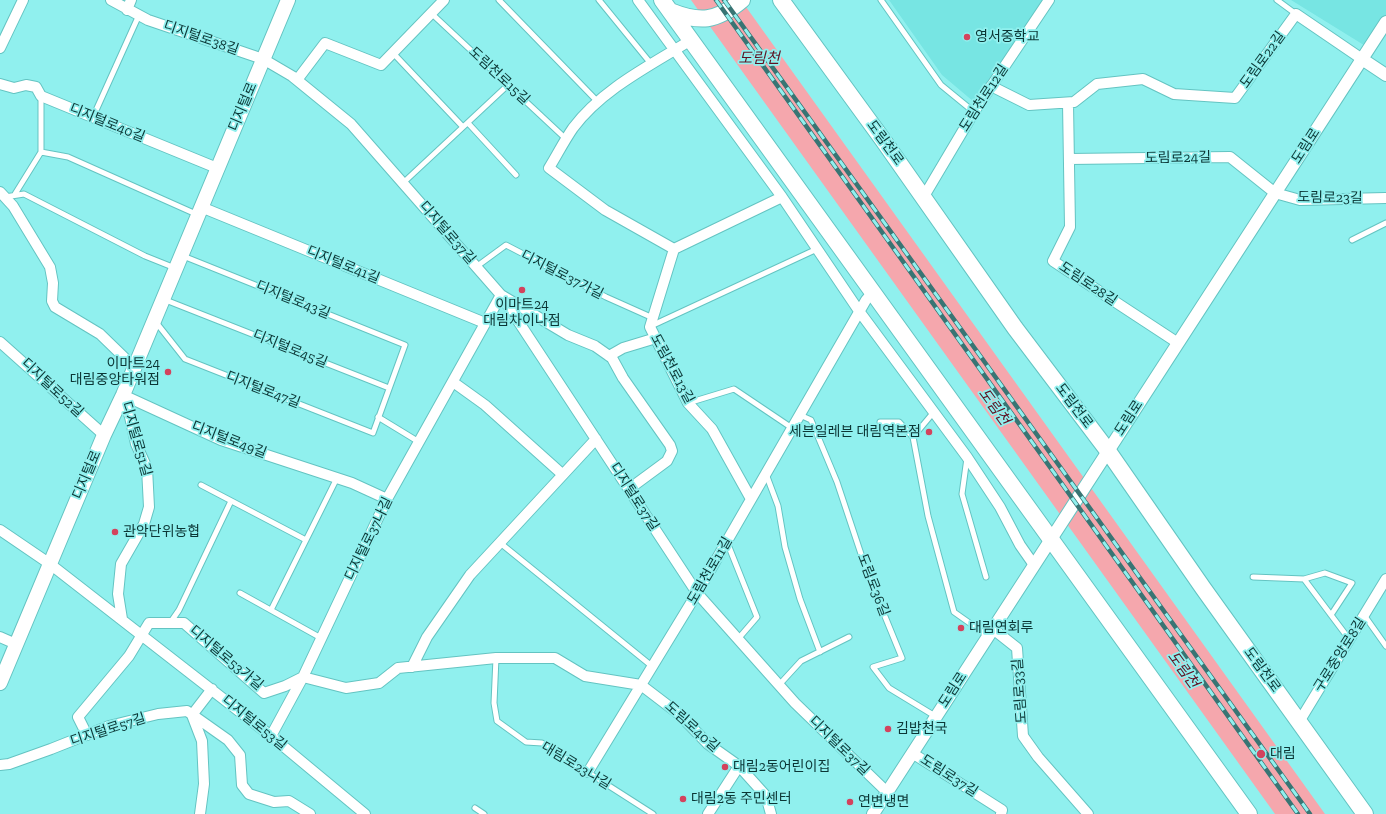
<!DOCTYPE html>
<html>
<head>
<meta charset="utf-8">
<style>
	body { margin:0 }
	canvas { display:block; background:#90f0ee }
</style>
</head>
<body>
<canvas width="1386" height="814"></canvas>
<script>
const context = document.querySelector('canvas').getContext('2d');
context.lineJoin = 'round';
function fill(path, color) { context.fillStyle = color; context.fill(path, 'evenodd'); }
function strokePath(path, color, width, dash) { context.strokeStyle = color; context.lineWidth = width; context.lineCap = dash ? 'butt' : 'round'; context.setLineDash(dash || []); context.stroke(path); }
function write(font, color, halo, rows, align = 'center') {
  context.font = font + ' "Zilla Slab","Noto Sans KR",serif'; context.lineWidth = 3.5; context.setLineDash([]); context.textBaseline = 'middle'; context.strokeStyle = halo; context.fillStyle = color; for (const [text, x, y, turn = 0] of rows) {
    context.save(); context.translate(x, y); context.rotate((+turn || 0) * Math.PI / 180); context.textAlign = isNaN(turn) ? turn : align; if (halo) context.strokeText(text, 0, 0); context.fillText(text, 0, 0); context.restore();
  }
}
fill(new Path2D(`
	M 889,0 L 1043,0 L 974,102 L 942,75 Z
	M 1291,0 L 1386,0 L 1386,17 L 1367,47 Z`), '#77e5e3');
fill(new Path2D(`
	M 691,0 L 741,0 L 1325,814 L 1275,814 Z`), '#f5a7ad');
const service = new Path2D(`
	M 499,0 L 598,102
	M 599,0 L 652,65
	M 881,0 L 941,85 L 974,112
	M 1277,0 L 1296,14
	M 431,13 L 566,139
	M 393,53 L 463,127
	M 93,117 L 139,15
	M 468,123 L 516,175
	M 41,152 L 68,157 L 196,214
	M 41,152 L 41,96
	M 403,183 L 508,85
	M 15,194 L 41,152
	M 5,197 L 24,194 L 145,256 L 175,268
	M 1352,240 L 1386,223
	M 476,267 L 506,245 L 606,297 L 653,318
	M 163,299 L 389,388
	M 155,321 L 185,359 L 373,433 L 405,345 L 183,256
	M 651,326 L 817,249
	M 688,403 L 734,389 L 792,428
	M 800,415 L 811,420 L 837,482 L 868,575 L 902,658 L 873,667 L 889,688 L 935,716
	M 378,417 L 419,442
	M 880,422 L 899,422 L 913,437 L 928,516 L 954,612 L 988,636
	M 913,437 L 933,413
	M 967,458 L 962,494 L 986,577
	M 766,474 L 778,506 L 785,547 L 800,599 L 820,652
	M 201,485 L 306,540
	M 499,542 L 653,667
	M 727,542 L 757,617 L 738,639
	M 1253,577 L 1304,579 L 1349,639
	M 1304,579 L 1325,573 L 1352,583 L 1331,615
	M 240,593 L 321,638
	M 271,610 L 337,478
	M 1364,615 L 1386,646
	M 170,623 L 179,610 L 231,501
	M 496,658 L 494,703 L 497,721 L 526,742 L 542,743 L 653,814
	M 779,685 L 801,661 L 849,637
	M 475,808 L 484,814`);
const minor = new Path2D(`
	M 111,0 L 148,20 L 263,59 L 292,76 L 351,124 L 501,295 L 697,593 L 795,703 L 887,792
	M 638,0 L 782,197 L 859,311 L 967,457 L 1000,507 L 1020,545 L 1034,565
	M 127,10 L 131,0
	M 691,40 C 651,65 602,89 573,128 C 564,141 557,155 549,168 L 605,210 L 674,249 L 650,327 L 688,403 L 712,429 L 751,499
	M 0,48 L 23,0
	M 297,80 L 325,43 L 381,65 L 444,0
	M 0,84 L 14,88 L 26,85 L 36,87 L 41,96 L 217,168
	M 991,86 L 1029,105 L 1074,102 L 1097,84 L 1143,79 L 1174,94 L 1235,98 L 1296,14 L 1362,59
	M 1068,103 L 1070,227 L 1053,261 L 1178,343
	M 1069,159 L 1230,157 L 1275,193 L 1300,200 L 1386,198
	M 0,192 L 13,206 L 50,267 L 53,283 L 52,301 L 55,307 L 100,334 L 133,366
	M 923,198 L 974,112 L 1049,0
	M 201,207 L 485,323
	M 674,249 L 782,197
	M 0,342 L 104,435
	M 609,356 L 623,348 L 656,338
	M 453,382 L 485,405 L 562,474
	M 123,395 L 221,440 L 352,483 L 387,499
	M 0,530 L 50,564 L 271,736 L 365,814
	M 122,619 L 118,594 L 121,564 L 144,524 L 149,507 L 147,468 L 136,444 L 130,417 L 123,395
	M 993,629 L 1017,648 L 1023,736 L 1038,757 L 1088,814
	M 0,637 L 16,644
	M 412,667 L 427,637 L 470,575 L 596,439
	M 1299,722 L 1386,579
	M 87,735 L 78,717 L 129,656 L 149,623 L 184,623 L 264,693 L 285,686 L 303,677 L 346,688 L 379,683 L 398,668 L 496,658 L 555,658 L 585,676 L 641,685 L 679,714 L 708,744 L 739,766 L 766,796 L 771,814
	M 271,736 L 303,677 L 387,499 L 501,295 L 568,335 L 595,346 L 612,358 L 623,378 L 670,445 L 672,451 L 667,461 L 629,489
	M 912,753 L 1002,810 L 1001,814
	M 0,765 L 9,764 L 51,749 L 109,726 L 158,714 L 187,711 L 228,740 L 240,755 L 242,785 L 249,794 L 274,802 L 289,801 L 310,814
	M 588,772 L 697,593 L 866,300 L 873,292
	M 200,814 L 204,784 L 202,741 L 192,715 L 212,689
	M 708,814 L 739,766`);
const tertiary = new Path2D(`
	M 1362,59 L 1386,75
	M 873,814 L 1386,22`);
const secondary = new Path2D(`
	M 0,683 L 104,435 L 123,395 L 288,0`);
const primary = new Path2D(`
	M 662,0 L 1249,814
	M 781,0 L 883,140 L 1015,328 L 1108,451 L 1203,588 L 1365,814
	M 670,11 C 700,23 716,22 742,0`);
strokePath(service, '#64c4c2', 7);
strokePath(minor, '#64c4c2', 12);
strokePath(tertiary, '#64c4c2', 14);
strokePath(secondary, '#64c4c2', 16);
strokePath(primary, '#64c4c2', 18);
strokePath(service, '#fff', 5);
strokePath(minor, '#fff', 10);
strokePath(tertiary, '#fff', 12);
strokePath(secondary, '#fff', 14);
strokePath(primary, '#fff', 16);
const rail = new Path2D(`
	M 716,0 L 1298,814
	M 724,0 L 1310,814`);
strokePath(rail, '#387574', 4.5);
strokePath(rail, '#90f0ee', 3, [9]);
for (const [x, y, r, color] of [
	[967,37,4,"#d3435d"],
	[522,290,4,"#d3435d"],
	[168,372,4,"#d3435d"],
	[929,432,4,"#d3435d"],
	[115,532,4,"#d3435d"],
	[961,628,4,"#d3435d"],
	[888,729,4,"#d3435d"],
	[1261,754,5,"#d3435d"],
	[725,767,4,"#d3435d"],
	[683,799,4,"#d3435d"],
	[850,802,4,"#d3435d"]
]) { const dot = new Path2D(); dot.arc(x, y, r, 0, 2 * Math.PI); context.fillStyle = color; context.fill(dot); strokePath(dot, '#90f0ee', 1.5); }
write('14px', '#0b3635', '#90f0ee', [
	["영서중학교",975,37],
	["이마트24",522,305,"center"],
	["대림차이나점",522,321,"center"],
	["이마트24",160,364,"right"],
	["대림중앙타워점",160,380,"right"],
	["세븐일레븐 대림역본점",921,432,"right"],
	["관악단위농협",123,532],
	["대림연회루",969,628],
	["김밥천국",896,729],
	["대림",1270,754],
	["대림2동어린이집",733,767],
	["대림2동 주민센터",691,799],
	["연변냉면",858,802]
], 'left');
write('14px', '#0b3635', '#90f0ee', [
	["디지털로38길",201,38,19],
	["도림로22길",1263,60,-54],
	["도림천로15길",499,76,43],
	["도림천로12길",984,98,-57],
	["디지털로",243,107,-67],
	["디지털로40길",107,123,22],
	["도림천로",885,143,54],
	["도림로",1306,146,-57],
	["도림로24길",1178,158,-1],
	["도림로23길",1330,198,1],
	["디지털로37길",447,233,49],
	["디지털로41길",343,265,22],
	["디지털로37가길",562,275,27],
	["도림로28길",1088,284,34],
	["디지털로43길",293,300,22],
	["디지털로45길",290,349,22],
	["도림천로13길",672,369,62],
	["디지털로52길",52,388,43],
	["디지털로47길",263,390,21],
	["도림천로",1074,406,53],
	["도림로",1129,418,-57],
	["디지털로51길",136,439,74],
	["디지털로49길",229,440,21],
	["디지털로",87,475,-67],
	["디지털로37길",634,497,57],
	["디지털로37나길",369,539,-64],
	["도림천로11길",710,571,-60],
	["도림로36길",873,585,69],
	["구로중앙로8길",1340,655,-58],
	["디지털로53가길",226,658,40],
	["도림천로",1262,670,54],
	["도림로",953,690,-57],
	["도림로33길",1020,691,-94],
	["디지털로53길",254,723,39],
	["도림로40길",692,727,42],
	["디지털로57길",108,730,-18],
	["디지털로37길",839,746,44],
	["대림로23나길",576,766,31],
	["도림로37길",949,776,33]
]);
write('italic 15px', '#601122', '#90f0ee', [
	["도림천",759,59],
	["도림천",994,407,54],
	["도림천",1183,670,54]
]);
</script>
</body>
</html>
